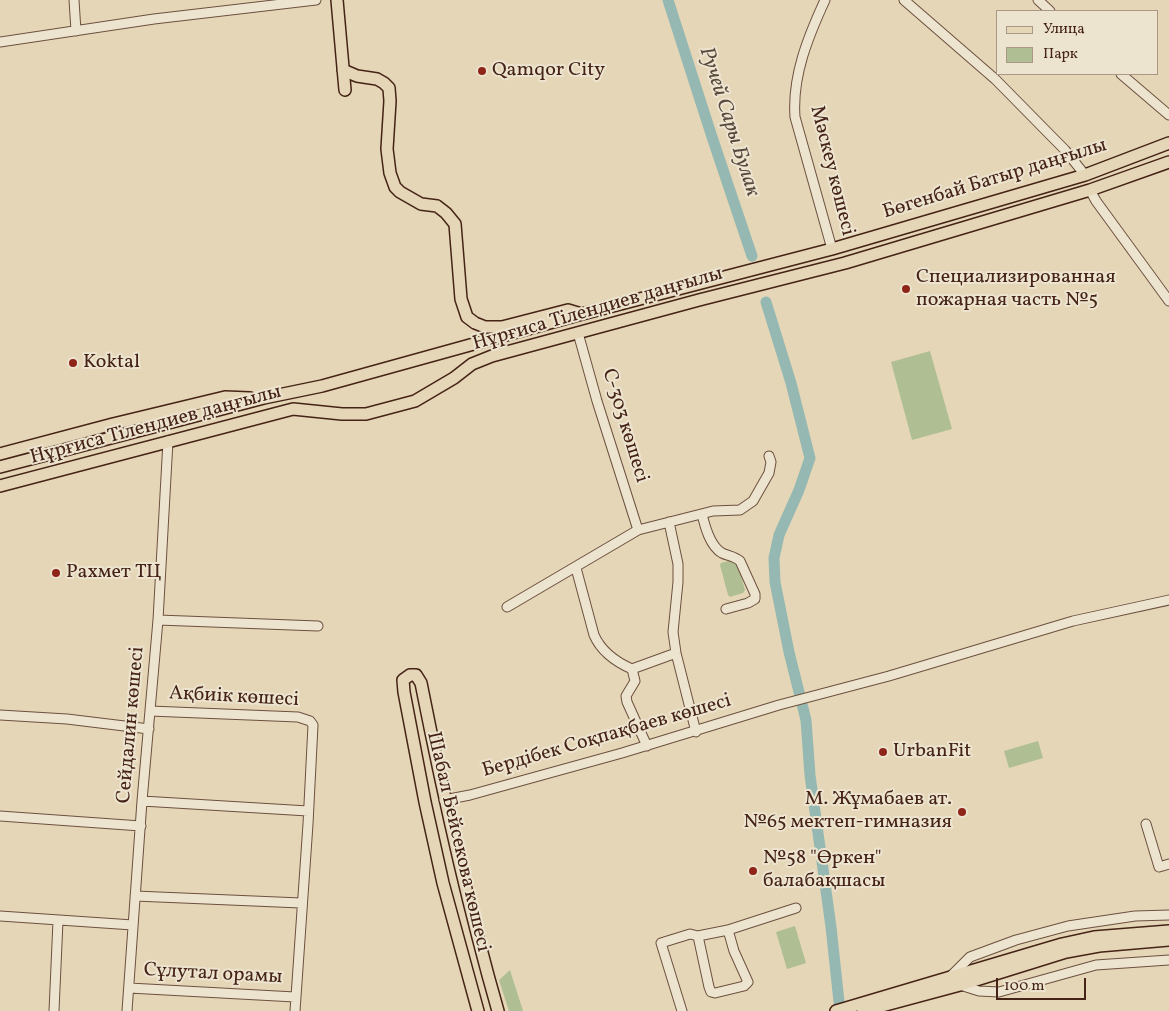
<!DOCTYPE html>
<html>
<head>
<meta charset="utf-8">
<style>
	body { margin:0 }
	#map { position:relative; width:1169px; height:1011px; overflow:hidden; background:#e4d6b7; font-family:Vollkorn,serif }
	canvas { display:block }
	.legend { position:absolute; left:996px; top:10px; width:162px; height:65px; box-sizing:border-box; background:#ede4d0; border:1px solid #aa9786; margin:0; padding:6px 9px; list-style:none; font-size:15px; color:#452316 }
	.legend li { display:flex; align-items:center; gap:10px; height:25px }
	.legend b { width:25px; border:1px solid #aa9786 }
	.scale { position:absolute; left:996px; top:978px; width:90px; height:22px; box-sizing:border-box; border:2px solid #452316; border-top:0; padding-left:6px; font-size:15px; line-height:18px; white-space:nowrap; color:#452316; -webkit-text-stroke:4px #ede4d0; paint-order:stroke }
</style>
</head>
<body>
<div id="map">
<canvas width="1169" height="1011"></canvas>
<ul class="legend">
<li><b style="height:6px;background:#e4d6b7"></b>Улица</li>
<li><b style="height:14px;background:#afbf93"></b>Парк</li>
</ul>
<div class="scale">100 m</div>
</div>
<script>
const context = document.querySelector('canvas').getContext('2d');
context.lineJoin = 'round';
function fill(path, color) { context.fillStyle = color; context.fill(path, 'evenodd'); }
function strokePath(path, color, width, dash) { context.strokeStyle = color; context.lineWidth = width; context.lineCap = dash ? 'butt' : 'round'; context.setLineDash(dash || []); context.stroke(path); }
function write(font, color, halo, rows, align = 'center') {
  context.font = font + ' Vollkorn,serif'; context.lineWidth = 4; context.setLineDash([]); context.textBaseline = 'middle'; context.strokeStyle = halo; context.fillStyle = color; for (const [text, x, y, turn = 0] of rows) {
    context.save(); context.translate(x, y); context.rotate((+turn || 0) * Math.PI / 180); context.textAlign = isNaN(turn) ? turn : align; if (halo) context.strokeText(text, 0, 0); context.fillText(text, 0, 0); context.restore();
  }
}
fill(new Path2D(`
	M 930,351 L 952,429 L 912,440 L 891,362 Z
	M 732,560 L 737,561 L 745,590 L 743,593 L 730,597 L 728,595 L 720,565 L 721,563 Z
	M 1038,741 L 1043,758 L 1009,768 L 1004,751 Z
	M 795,926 L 806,963 L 787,969 L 776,932 Z
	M 510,970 L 523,1011 L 509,1011 L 499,980 Z`), '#afbf93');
strokePath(new Path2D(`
	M 668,0 L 712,137 L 752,256
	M 766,302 L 791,383 L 810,458 L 799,490 L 779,535 L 774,558 L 775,582 L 789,652 L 806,720 L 810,775 L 831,927 L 840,1011`), '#95b9b2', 11);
const minor = new Path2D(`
	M 74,0 L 76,31
	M 825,0 C 808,37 792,76 795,117 L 832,249
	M 904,0 L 995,79 L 1065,150 L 1085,175
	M 1038,0 L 1050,11
	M 0,42 L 154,19 L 316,0
	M 1121,74 L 1169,115
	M 1090,190 L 1096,201 L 1169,301
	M 578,333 L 597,401 L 638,530
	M 702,514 C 705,527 710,546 722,553 C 728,556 734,556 740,561 L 755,594 L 755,599 L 748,603 L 726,609
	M 669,522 L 678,564 L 678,582 L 673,632 L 676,653 L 696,732
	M 576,568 L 594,635 C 601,651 616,662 632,669 L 676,653
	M 507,607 L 638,530 L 713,511 L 740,510 L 753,501 L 769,473 L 771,462 L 769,456
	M 158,620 L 318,626
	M 632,669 L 635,681 L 626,696 L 627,702 L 647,746
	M 150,711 L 298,717 L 310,721 L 313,725 L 308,824 L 295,1011
	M 0,715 L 67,719 L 149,729
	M 444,800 L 470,795 L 622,753 L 779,705 L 889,676 L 1073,621 L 1169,600
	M 142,801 L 308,811
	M 0,816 L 141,826
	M 1146,824 L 1159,867 L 1169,864
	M 135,896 L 301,903
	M 0,916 L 133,925
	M 698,936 L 709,987 L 711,992 L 715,993 L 744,986 L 748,982 L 734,951 L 728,930
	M 951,976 L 970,957 L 1016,940 L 1068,926 L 1135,916 L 1169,915
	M 960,985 L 979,991 L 999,992 L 1096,965 L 1169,960
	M 129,988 L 295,997
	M 54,1011 L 58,921
	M 127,1011 L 142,801 L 158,620 L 168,441
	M 682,1011 L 661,943 L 690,934 L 698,936 L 728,930 L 796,908`);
const major = new Path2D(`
	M 337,0 L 345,90
	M 343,70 L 357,76 L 377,79 L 384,83 L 389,88 L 390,101 L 387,149 L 390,173 L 395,187 L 400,192 L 421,204 L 437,206 L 446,213 L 455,224 L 461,299 L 467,317 L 475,323 L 485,327 L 502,327 L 568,310 L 578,313
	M 0,454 L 113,424 L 225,397 L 250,398
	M 0,467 L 264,398 L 322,386 L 582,314 L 832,249 L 1085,175 L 1169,143
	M 0,486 L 293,409 L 342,414 L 366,414 L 415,401 L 454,378 L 472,364 L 492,356 L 699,300 L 845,263 L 1090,190 L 1169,162
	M 478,1011 L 443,883 L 425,802 L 404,692 L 403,680 L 410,675 L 416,675 L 421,683 C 443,794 467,903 498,1011
	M 836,1011 L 1062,944 L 1094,937 L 1169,931
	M 863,1011 L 960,985 L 1066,952 L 1099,946 L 1169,940`);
strokePath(minor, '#6d503e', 11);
strokePath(major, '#452316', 14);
strokePath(minor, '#ede4d0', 9);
strokePath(major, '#e4d6b7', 11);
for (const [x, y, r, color] of [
	[482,71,5,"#8f2418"],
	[906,289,5,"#8f2418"],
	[73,363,5,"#8f2418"],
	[56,573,5,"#8f2418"],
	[883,752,5,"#8f2418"],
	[962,812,5,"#8f2418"],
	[753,871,5,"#8f2418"]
]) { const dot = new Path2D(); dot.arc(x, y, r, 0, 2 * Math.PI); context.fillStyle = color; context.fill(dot); strokePath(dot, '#ede4d0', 2); }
write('20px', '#452316', '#ede4d0', [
	["Qamqor City",492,71],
	["Специализированная",916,278],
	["пожарная часть №5",916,301],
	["Koktal",83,363],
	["Рахмет ТЦ",66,573],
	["UrbanFit",893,752],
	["М. Жұмабаев ат.",952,800,"right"],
	["№65 мектеп-гимназия",952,823,"right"],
	["№58 \"Өркен\"",763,859],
	["балабақшасы",763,882]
], 'left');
write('20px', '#452316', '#ede4d0', [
	["Мәскеу көшесі",831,171,76],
	["Бөгенбай Батыр даңғылы",995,180,-17],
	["Нұрғиса Тілендиев даңғылы",598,310,-16],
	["Нұрғиса Тілендиев даңғылы",156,426,-15],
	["С-303 көшесі",624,426,73],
	["Ақбиік көшесі",234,698,3],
	["Сейдалин көшесі",132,725,-85],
	["Бердібек Соқпақбаев көшесі",607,737,-16],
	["Шабал Бейсекова көшесі",457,842,77],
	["Сұлутал орамы",213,975,3]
]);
write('italic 21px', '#59483d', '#ede4d0', [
	["Ручей Сары Булак",728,122,72]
]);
</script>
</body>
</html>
